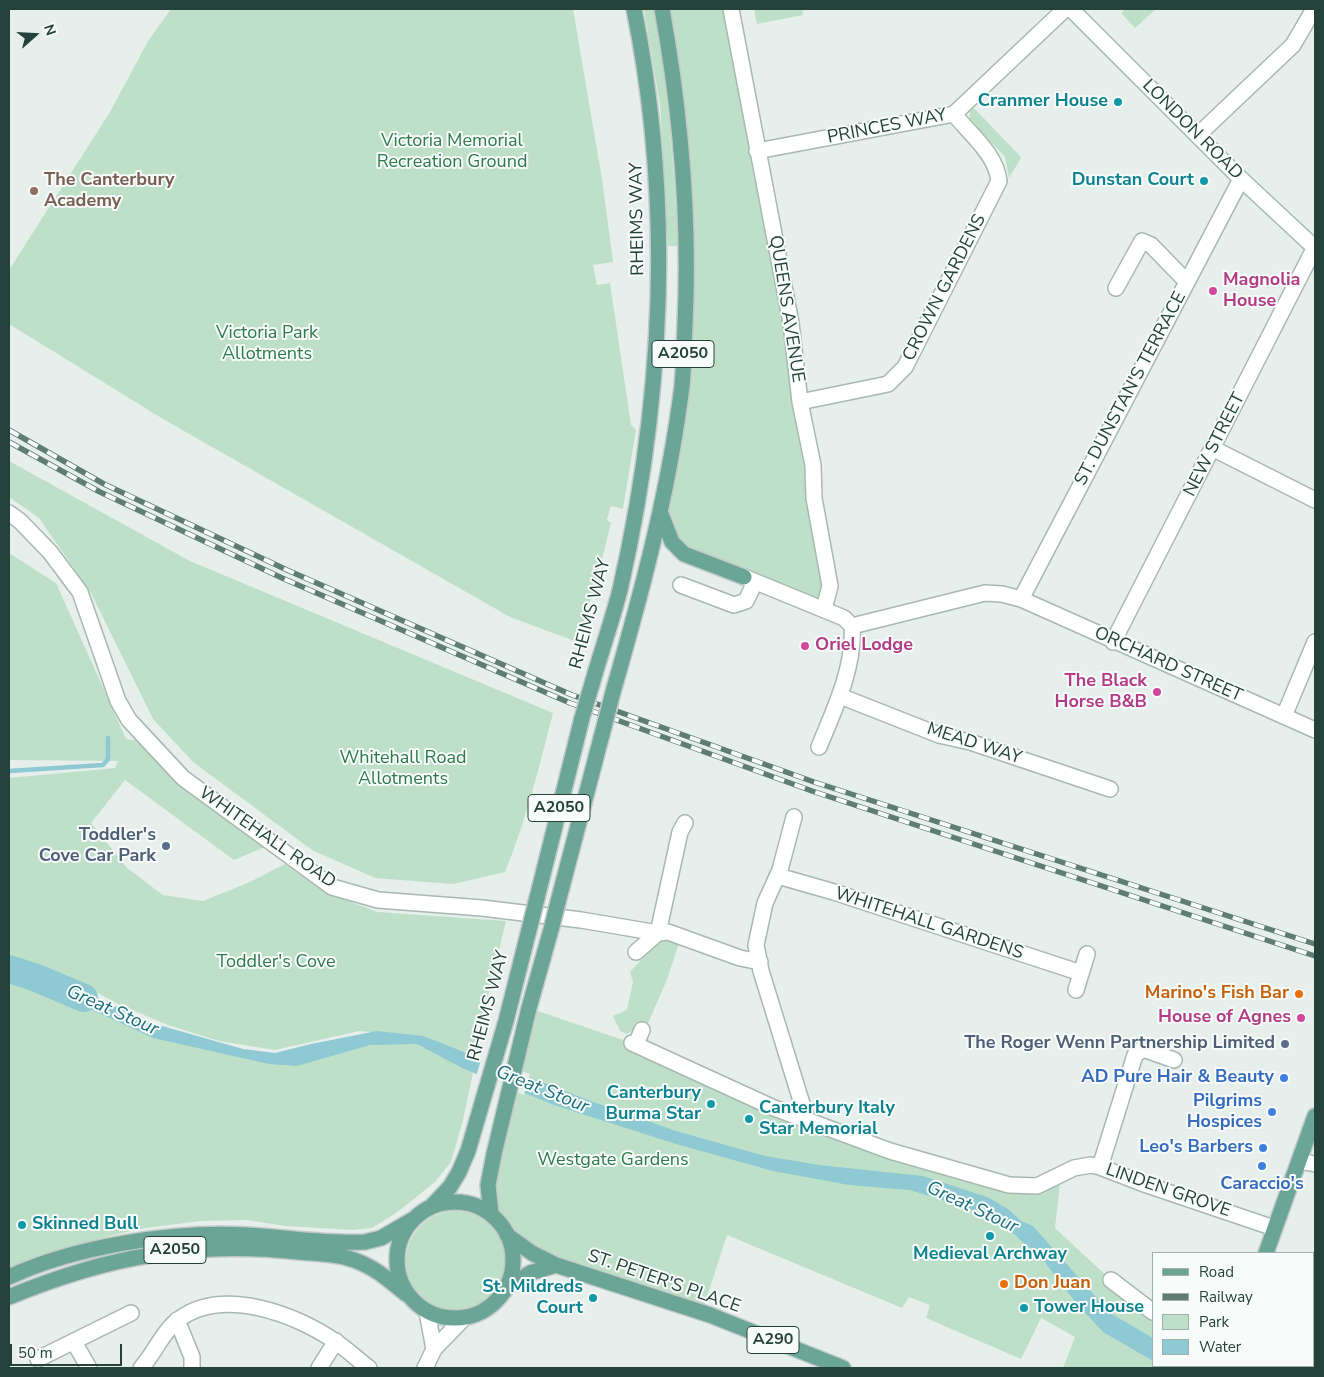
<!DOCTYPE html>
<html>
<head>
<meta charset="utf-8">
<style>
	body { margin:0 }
	#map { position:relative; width:1324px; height:1377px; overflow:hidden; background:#e6efeb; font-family:"Nunito Sans",sans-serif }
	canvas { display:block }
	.frame { position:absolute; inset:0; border:10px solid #24423a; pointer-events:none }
	.legend { position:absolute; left:1152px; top:1252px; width:162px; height:115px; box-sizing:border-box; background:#f7fbf9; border:1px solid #a3b1ad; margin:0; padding:6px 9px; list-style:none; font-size:15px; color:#24423a }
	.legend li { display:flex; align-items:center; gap:10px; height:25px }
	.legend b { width:25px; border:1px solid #a3b1ad }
	.north { position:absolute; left:10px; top:10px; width:50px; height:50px; -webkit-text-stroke:4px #f7fbf9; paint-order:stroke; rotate:71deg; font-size:14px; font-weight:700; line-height:20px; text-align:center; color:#24423a }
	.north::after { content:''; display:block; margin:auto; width:18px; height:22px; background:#24423a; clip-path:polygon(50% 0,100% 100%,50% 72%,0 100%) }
	.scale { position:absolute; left:10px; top:1344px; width:112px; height:22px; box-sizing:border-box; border:2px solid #24423a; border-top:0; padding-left:6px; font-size:15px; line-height:18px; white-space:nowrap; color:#24423a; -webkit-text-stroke:4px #f7fbf9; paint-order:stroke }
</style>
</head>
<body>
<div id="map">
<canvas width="1324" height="1377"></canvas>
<div class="frame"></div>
<ul class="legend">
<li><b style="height:6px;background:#6aa596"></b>Road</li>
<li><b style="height:6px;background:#5f7d75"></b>Railway</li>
<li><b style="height:14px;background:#bfe0c8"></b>Park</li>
<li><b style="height:14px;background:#8ec9d4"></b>Water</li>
</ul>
<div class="north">N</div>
<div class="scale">50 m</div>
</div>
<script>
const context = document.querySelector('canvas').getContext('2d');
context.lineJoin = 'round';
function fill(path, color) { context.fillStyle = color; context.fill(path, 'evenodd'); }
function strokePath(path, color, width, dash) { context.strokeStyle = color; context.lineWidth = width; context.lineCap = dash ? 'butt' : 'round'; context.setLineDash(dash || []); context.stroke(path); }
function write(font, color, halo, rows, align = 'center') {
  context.font = font + ' "Nunito Sans",sans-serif'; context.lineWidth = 4; context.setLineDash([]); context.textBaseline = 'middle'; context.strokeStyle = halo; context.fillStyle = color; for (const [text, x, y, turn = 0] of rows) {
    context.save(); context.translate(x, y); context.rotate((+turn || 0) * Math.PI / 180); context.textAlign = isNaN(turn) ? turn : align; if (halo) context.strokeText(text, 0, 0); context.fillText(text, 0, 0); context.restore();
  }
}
fill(new Path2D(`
	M 171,9 L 573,9 L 602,179 L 613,262 L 593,265 L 597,285 L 610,283 L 631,425 L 636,430 L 623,509 L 611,506 L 607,520 L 611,523 L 596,583 L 577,642 L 510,617 L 163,419 L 9,324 L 9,270 L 110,112 L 148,41 Z
	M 644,9 L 654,9 C 668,88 674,166 678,246 L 668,246 L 660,105 Z
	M 662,9 L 731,9 L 827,562 L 824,609 L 684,554 L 661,514 L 687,270 Z
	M 754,9 L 802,9 L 803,15 L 757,24 Z
	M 1126,9 L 1154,9 L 1155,10 L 1135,28 L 1121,13 Z
	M 974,108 L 1019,155 L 1021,158 L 1009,178 L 1005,157 L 970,119 L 970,111 Z
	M 9,461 L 190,561 L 553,713 C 539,767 526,821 505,872 L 453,884 L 375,878 L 312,850 L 193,762 L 153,719 L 91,593 L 39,518 L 9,497 Z
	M 9,553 L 56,583 L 126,739 L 139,741 L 265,847 L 234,860 L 125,780 L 91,823 L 127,868 L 163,895 L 203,901 L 250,882 L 285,864 L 326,893 L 378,912 L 506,921 L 474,1054 L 410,1036 L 359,1031 L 275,1050 L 219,1041 L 168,1025 L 120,1005 L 72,979 L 9,955 L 9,778 L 115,768 L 118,761 L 9,760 Z
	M 664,935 L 680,940 L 668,977 L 646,1028 L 638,1027 L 627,1034 L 620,1031 L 613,1016 L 627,1010 L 633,982 L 630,972 Z
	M 9,969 L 34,977 L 108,1011 L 179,1038 L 280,1059 L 367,1039 L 414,1038 L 475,1063 L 463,1120 L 451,1162 L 435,1182 L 396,1213 L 372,1228 L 353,1230 L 285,1226 L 247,1220 L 201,1221 L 145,1228 L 109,1236 L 47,1255 L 9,1270 Z
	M 529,1008 L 632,1043 L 815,1126 L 1009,1185 L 1061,1175 L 1055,1228 L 1153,1319 L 1153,1366 L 1192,1366 L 1192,1368 L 1063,1368 L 1075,1337 L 1041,1318 L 1021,1359 L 926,1318 L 930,1305 L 909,1297 L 902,1308 L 727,1235 L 702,1312 L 556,1265 L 507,1235 L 491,1214 L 494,1154 Z
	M406 1261a50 50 0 1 1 100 0a50 50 0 1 1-100 0Z`), '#bfe0c8');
fill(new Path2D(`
	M 52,976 L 148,1022 L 243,1049 L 275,1053 L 311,1044 L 377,1031 L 423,1036 L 596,1103 L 676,1131 L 765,1156 L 819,1165 L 923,1176 L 987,1197 L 1008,1209 L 1021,1221 L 1033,1226 L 1110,1313 L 1153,1338 L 1153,1361 L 1103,1332 L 1076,1303 L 1043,1260 L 1005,1226 L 980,1212 L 910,1190 L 849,1185 L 773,1171 L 676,1144 L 557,1106 L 464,1069 L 417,1044 L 370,1045 L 297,1066 L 269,1064 L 153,1038 L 47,989 Z
	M 1162,1366 L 1201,1366 L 1205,1368 L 1167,1368 Z`), '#8ec9d4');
fill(new Path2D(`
	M 482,1057 L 530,1074 L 524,1095 L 476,1076 Z`), '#e6efeb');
strokePath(new Path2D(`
	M 9,771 L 103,765 L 108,759 L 108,738`), '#8ec9d4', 4.5);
strokePath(new Path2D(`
	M 9,969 L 34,977 L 84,998`), '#8ec9d4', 28);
const street = new Path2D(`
	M 731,9 L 791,323 L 800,402 L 813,465 L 814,498 L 830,586 L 824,609
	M 1198,135 L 1293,45 L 1314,9
	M 757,151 L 954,114 L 1065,9
	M 1116,288 L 1142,241 L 1151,245 L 1187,282
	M 800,402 L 888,384 L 905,367 L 999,181 C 996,154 970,134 954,114
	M 1214,449 L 1315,500
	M 9,513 L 20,521 L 50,552 L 80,592 L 118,701 L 129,720 L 183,778 L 332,887 L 378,900 L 482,908 L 581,920 L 658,933 L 668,932 L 740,958 L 760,962
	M 744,577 L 844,618 L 852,626
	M 681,585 L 734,605 L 746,601 L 755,582
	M 1021,599 L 1241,179
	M 852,626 L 985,593 L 1002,594 L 1021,599 L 1315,730
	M 1113,642 L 1315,247
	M 840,696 L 939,735 L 970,742 L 1110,789
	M 1284,716 L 1315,642
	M 819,747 C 834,710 855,667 852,626
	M 794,817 L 780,870 L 765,903 L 756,945 L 761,971 L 807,1120
	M 778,876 L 834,892 L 1081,973
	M 636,952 L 658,933 L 680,832 L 685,823
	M 1076,990 L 1087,954
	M 632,1043 L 774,1108 L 890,1151 L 1009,1185 L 1037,1186 L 1074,1168 L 1091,1165 L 1100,1167 L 1147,1185 L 1274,1228
	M 636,1044 L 642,1030
	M 1300,1161 L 1315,1164
	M 1100,1167 L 1135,1055 L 1143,1049 L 1174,1060
	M 1111,1280 L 1153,1312
	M 427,1312 L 434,1349
	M 177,1320 L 192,1357 L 192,1368
	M 74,1342 L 89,1368
	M 38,1359 L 131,1313
	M 141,1368 C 154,1354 163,1331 178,1320 C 222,1286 296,1314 336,1342 C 348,1350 358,1360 369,1368
	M 319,1368 L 336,1341
	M 425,1368 L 434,1349 L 463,1319`);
const secondary = new Path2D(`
	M 1071,9 L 1241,179 L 1315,248
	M 1290,1366 L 1301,1368`);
const primary = new Path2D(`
	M 661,514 L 672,542 L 684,554 L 744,577
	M 592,684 C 601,652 612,621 620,590 C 664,397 673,203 634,9
	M 613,692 C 642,591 669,491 682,386 C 684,366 684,345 685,325 C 690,219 681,114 662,9
	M 537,898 L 582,718
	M 558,902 L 605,723
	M397 1260a58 58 0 1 1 116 0a58 58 0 1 1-116 0Z
	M 432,1206 L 450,1187 L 459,1172 L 468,1151 L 506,1021 L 531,922
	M 491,1214 L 488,1185 L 494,1154 L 529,1008 L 552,926
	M 507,1235 L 532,1253 L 556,1265 L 710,1315 L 843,1368
	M 1266,1253 L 1315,1116
	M 9,1277 C 76,1246 173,1231 247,1235 C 286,1237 326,1244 365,1242 L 381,1238 L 412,1220
	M 506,1288 L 530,1273 L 556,1265
	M 9,1297 C 108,1256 192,1241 299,1252 C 318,1254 341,1254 359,1262 C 377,1269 391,1282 406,1294
	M 1224,1368 L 1229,1366`);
strokePath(street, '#a8b8b2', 18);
strokePath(secondary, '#a4bbb3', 18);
strokePath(primary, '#c2cac8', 18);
strokePath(street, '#fff', 15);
strokePath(secondary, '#fff', 15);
strokePath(primary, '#6aa596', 15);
const rail = new Path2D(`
	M 9,430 L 104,484 L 287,570 L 572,695 L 814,782 L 1315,944
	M 9,442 L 100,492 L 282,578 L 570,703 L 812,791 L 1315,956`);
strokePath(rail, '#5f7d75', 5.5);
strokePath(rail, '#f7fbf9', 4, [11]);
const primaryBridge = new Path2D(`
	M 582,718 L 592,684
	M 605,723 L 613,692
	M 531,922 L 537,898
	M 552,926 L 558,902`);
strokePath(primaryBridge, '#c2cac8', 18, []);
strokePath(primaryBridge, '#6aa596', 15);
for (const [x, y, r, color] of [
	[1118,102,5,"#0f9aa8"],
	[1204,181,5,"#0f9aa8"],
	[34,191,5,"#8d6e63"],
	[1213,291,5,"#d1479c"],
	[805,646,5,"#d1479c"],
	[1157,692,5,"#d1479c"],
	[166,846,5,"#5c6f8a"],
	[1299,994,5,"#e8710a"],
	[1301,1018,5,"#d1479c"],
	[1285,1044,5,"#5c6f8a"],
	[1284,1078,5,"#3f7fe0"],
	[711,1104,5,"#0f9aa8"],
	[1272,1112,5,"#3f7fe0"],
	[749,1119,5,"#0f9aa8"],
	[1263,1148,5,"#3f7fe0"],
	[1262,1166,5,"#3f7fe0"],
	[22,1225,5,"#0f9aa8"],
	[990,1236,5,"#0f9aa8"],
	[1004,1284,5,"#e8710a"],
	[593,1298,5,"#0f9aa8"],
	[1024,1308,5,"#0f9aa8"]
]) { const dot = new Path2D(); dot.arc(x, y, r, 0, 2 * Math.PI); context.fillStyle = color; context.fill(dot); strokePath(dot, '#f7fbf9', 2); }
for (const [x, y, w] of [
	[683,354,62],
	[559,808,62],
	[175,1250,62],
	[773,1340,52]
]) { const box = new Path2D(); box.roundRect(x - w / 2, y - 13.5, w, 27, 4); context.fillStyle = '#f7fbf9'; context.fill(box); strokePath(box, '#24423a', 1); }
write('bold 16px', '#24423a', null, [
	["A2050",683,354],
	["A2050",559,808],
	["A2050",175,1250],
	["A290",773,1340]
]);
write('bold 18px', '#0d838f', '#f7fbf9', [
	["Cranmer House",1108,102],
	["Dunstan Court",1194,181],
	["Canterbury",701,1094],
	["Burma Star",701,1115],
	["Canterbury Italy",759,1109,"left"],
	["Star Memorial",759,1130,"left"],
	["Skinned Bull",32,1225,"left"],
	["Medieval Archway",990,1255,"center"],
	["St. Mildreds",583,1288],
	["Court",583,1309],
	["Tower House",1034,1308,"left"]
], 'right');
write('18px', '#24423a', '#f7fbf9', [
	["PRINCES WAY",887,127,-11],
	["LONDON ROAD",1192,130,45],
	["RHEIMS WAY",638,219,-91],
	["CROWN GARDENS",945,288,-63],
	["QUEENS AVENUE",786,309,81],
	["ST. DUNSTAN'S TERRACE",1131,389,-62],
	["NEW STREET",1215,445,-63],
	["RHEIMS WAY",591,614,-75],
	["ORCHARD STREET",1168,665,24],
	["MEAD WAY",974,744,18],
	["WHITEHALL ROAD",267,838,35],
	["WHITEHALL GARDENS",929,924,18],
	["RHEIMS WAY",489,1006,-75],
	["LINDEN GROVE",1168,1191,19],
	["ST. PETER'S PLACE",664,1282,19]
]);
write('18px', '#2d7a4b', '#f7fbf9', [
	["Victoria Memorial",452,142],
	["Recreation Ground",452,163],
	["Victoria Park",267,334],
	["Allotments",267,355],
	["Whitehall Road",403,759],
	["Allotments",403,780],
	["Toddler's Cove",276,963],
	["Westgate Gardens",613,1161]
]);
write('bold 18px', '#785e54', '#f7fbf9', [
	["The Canterbury",44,181],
	["Academy",44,202]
], 'left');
write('bold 18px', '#b23c85', '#f7fbf9', [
	["Magnolia",1223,281],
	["House",1223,302],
	["Oriel Lodge",815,646],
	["The Black",1147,682,"right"],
	["Horse B&B",1147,703,"right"],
	["House of Agnes",1291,1018,"right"]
], 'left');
write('bold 18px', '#4e5e75', '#f7fbf9', [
	["Toddler's",156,836],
	["Cove Car Park",156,857],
	["The Roger Wenn Partnership Limited",1275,1044]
], 'right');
write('bold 18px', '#c56008', '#f7fbf9', [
	["Marino's Fish Bar",1289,994],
	["Don Juan",1014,1284,"left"]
], 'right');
write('bold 18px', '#366cbe', '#f7fbf9', [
	["AD Pure Hair & Beauty",1274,1078],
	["Pilgrims",1262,1102],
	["Hospices",1262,1123],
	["Leo's Barbers",1253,1148],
	["Caraccio's",1262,1185,"center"]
], 'right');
write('italic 19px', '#1c6f80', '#f7fbf9', [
	["Great Stour",112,1011,24],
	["Great Stour",542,1090,22],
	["Great Stour",972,1208,25]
]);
</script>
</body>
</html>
